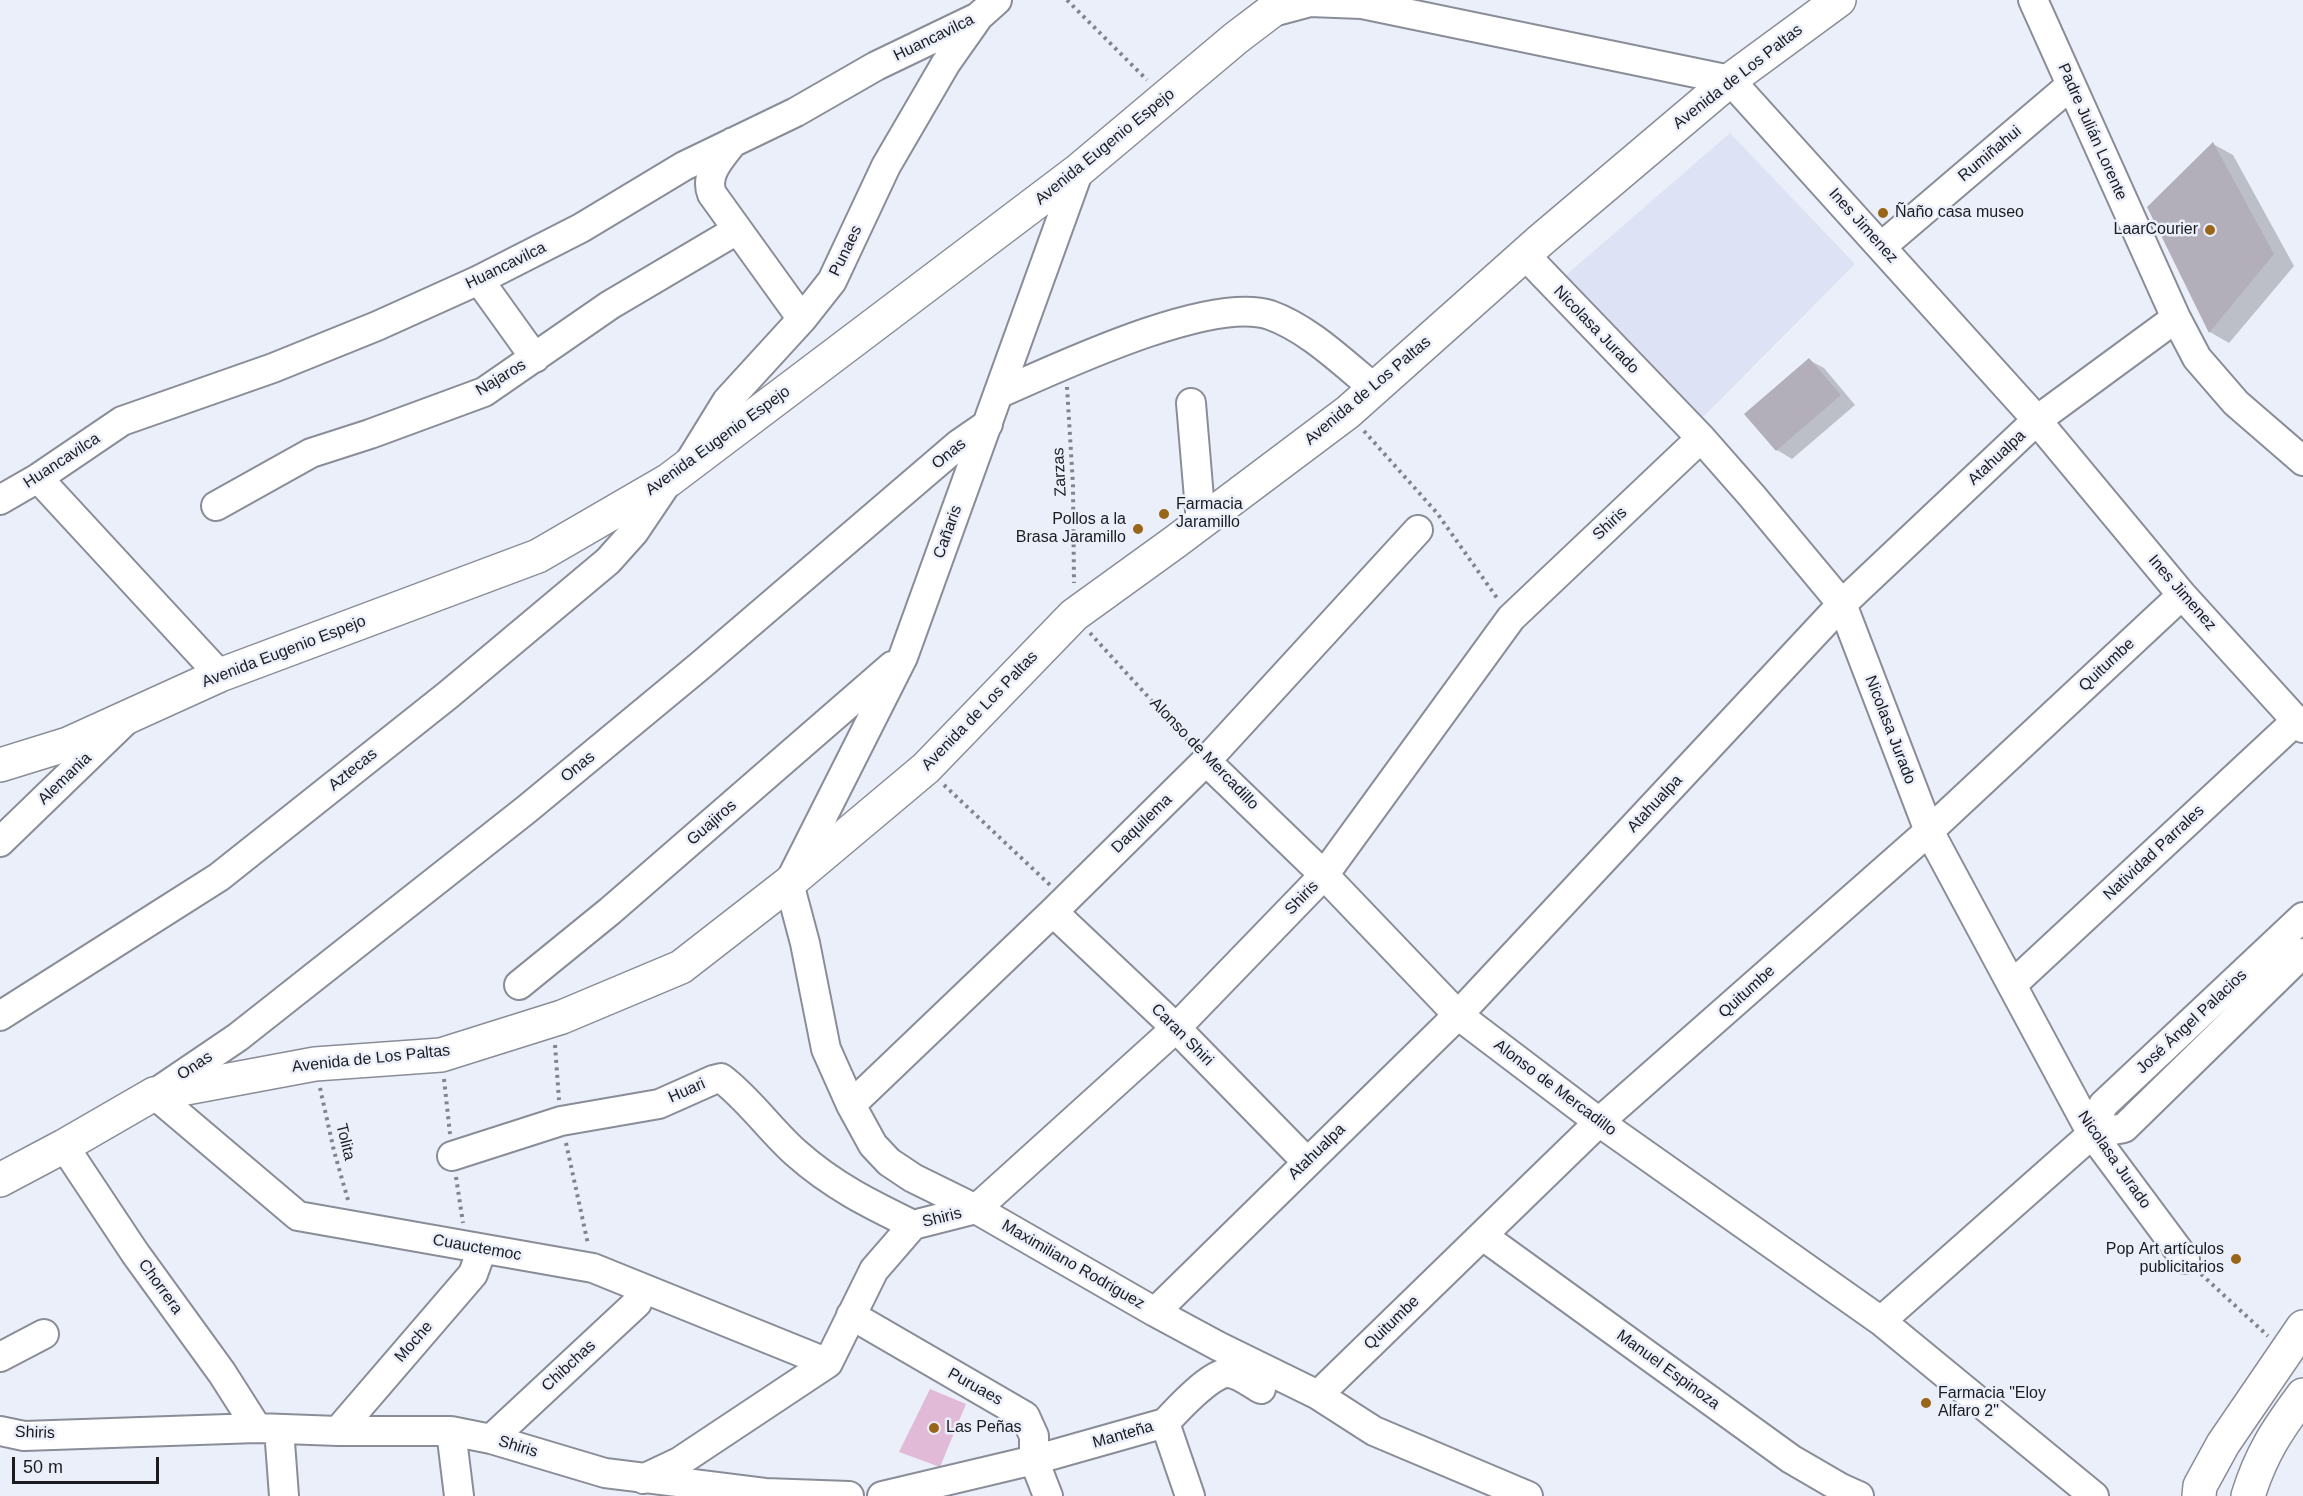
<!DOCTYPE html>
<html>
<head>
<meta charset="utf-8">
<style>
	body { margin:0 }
	#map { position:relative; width:2303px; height:1496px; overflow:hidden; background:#ebeffa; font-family:Helvetica,sans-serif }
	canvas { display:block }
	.scale { position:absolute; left:12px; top:1457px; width:147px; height:27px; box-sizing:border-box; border:3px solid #1b1c20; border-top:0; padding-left:8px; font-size:18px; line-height:21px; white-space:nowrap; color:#1b1c20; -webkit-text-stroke:4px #ebeffa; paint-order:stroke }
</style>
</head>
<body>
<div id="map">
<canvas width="2303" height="1496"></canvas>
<div class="scale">50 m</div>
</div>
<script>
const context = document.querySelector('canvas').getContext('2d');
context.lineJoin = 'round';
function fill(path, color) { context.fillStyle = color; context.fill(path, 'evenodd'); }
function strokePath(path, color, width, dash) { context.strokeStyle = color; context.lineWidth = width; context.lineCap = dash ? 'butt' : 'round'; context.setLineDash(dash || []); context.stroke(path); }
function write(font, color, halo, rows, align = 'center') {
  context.font = font + ' Helvetica,sans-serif'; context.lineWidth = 5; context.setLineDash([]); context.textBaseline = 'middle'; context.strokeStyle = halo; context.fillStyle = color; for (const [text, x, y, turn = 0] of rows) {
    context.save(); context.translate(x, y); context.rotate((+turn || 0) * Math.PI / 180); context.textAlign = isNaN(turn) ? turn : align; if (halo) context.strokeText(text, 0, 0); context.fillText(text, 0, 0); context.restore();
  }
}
fill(new Path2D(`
	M 1730,133 L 1855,264 L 1699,421 L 1565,276 Z`), '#dde3f5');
fill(new Path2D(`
	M 930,1389 L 966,1404 L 940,1467 L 899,1452 Z`), '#e1bad8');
fill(new Path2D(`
	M 2213,144 L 2233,155 L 2294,266 L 2229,343 L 2210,332 Z
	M 1809,360 L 1824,368 L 1855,405 L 1792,459 L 1777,450 L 1746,414 Z`), '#0003');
fill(new Path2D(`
	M 2213,142 L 2274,254 L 2209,333 L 2147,207 Z
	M 1809,358 L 1841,395 L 1776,451 L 1744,414 Z`), '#b3afba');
const minor = new Path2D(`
	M 2033,0 L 2176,318 L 2197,358 L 2236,403 L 2303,461
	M 1269,13 L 1310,2 L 1362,4 L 1730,80 L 2029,411 L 2182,595 L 2303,728
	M 733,142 C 722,157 704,174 712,194 L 802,319
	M 1079,170 L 903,657 L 789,883 L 805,943 L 826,1049 L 851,1105 L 873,1145 L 889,1162 L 913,1178 L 976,1209 L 1155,1312 L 1218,1346 L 1318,1395 L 1374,1431 L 1528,1496
	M 1881,247 L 2071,85
	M 1524,254 L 1701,438 L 1752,496 L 1842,604 L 1929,831 L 2092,1134 L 2185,1259
	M 479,280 L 535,358
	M 998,394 C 1057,368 1210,295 1270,315 C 1309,329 1342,362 1374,388
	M 1191,403 L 1201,522
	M 690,461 L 727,401 L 802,319 L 832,281 L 886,166 L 946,63 L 977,19
	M 38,478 L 220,675
	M 0,500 L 38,478 L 122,421 L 273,368 L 377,326 L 479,280 L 581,228 L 684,166 L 796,112 L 876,66 L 978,17 L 997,0
	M 216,506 L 311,453 L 370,434 L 484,392 L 610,305 L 737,230
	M 1206,761 L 1324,875 L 1458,1015 L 1599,1122 L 1881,1321 L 2094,1496
	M 0,842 L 124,722
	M 1053,912 L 1176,1028 L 1307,1162
	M 519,985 L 610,911 L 892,666
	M 2012,985 L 2296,721
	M 0,1016 L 219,877 L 448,695 L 608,561 L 634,532 L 669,480
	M 851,1105 L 1053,912 L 1206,761 L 1418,530
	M 2092,1134 L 2124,1128 L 2303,953
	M 64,1146 L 135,1253 L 222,1373 L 257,1428
	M 452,1156 L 561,1121 L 659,1104 L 713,1080 L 721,1078 C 749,1099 770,1130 796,1153 C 833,1186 870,1204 913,1225
	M 1483,1236 L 1791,1459 L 1841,1488 L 1859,1496
	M 1155,1312 L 1458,1015 L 1842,604 L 2037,420 L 2176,318
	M 851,1315 L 1025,1416 L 1034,1436 L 1034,1460 L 1048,1496
	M 1881,1321 L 2092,1134 L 2103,1105 L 2303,917
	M 0,1357 L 44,1334
	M 828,1363 L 593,1268 L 298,1216 L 154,1094 L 238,1037 L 527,809 L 701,665 L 959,444 L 988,424
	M 1318,1395 L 1599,1122 L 1929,831 L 2182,595
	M 1165,1423 L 1190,1496
	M 279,1429 L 284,1496
	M 0,1431 L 24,1436 L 257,1428 L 338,1431 L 451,1431 L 491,1439 L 605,1473 L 765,1493 L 849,1496
	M 338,1431 L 473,1274 L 482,1249
	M 451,1431 L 459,1496
	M 491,1439 L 637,1303 L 642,1289
	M 643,1479 L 679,1462 L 828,1363 L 874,1270 L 913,1225 L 976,1209 L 1176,1028 L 1324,875 L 1511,618 L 1701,438
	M 882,1496 L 1034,1460 L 1165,1423 C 1176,1411 1211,1373 1227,1373 C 1238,1373 1252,1384 1261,1389`);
const major = new Path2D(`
	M 0,765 L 68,744 L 220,675 L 538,556 L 669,480 L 1079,170 L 1236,38 L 1286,0
	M 0,1180 L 64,1146 L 154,1094 L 315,1064 L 441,1055 L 562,1017 L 681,967 L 789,883 L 926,768 L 1074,615 L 1175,542 L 1348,412 L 1541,240 L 1730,80 L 1839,0
	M 2199,1496 L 2200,1486 L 2223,1444 L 2303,1327
	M 2248,1496 C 2261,1454 2277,1430 2303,1395`);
strokePath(minor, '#898d97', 32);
strokePath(major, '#898d97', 36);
strokePath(new Path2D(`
	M 1067,0 L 1147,80
	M 1067,387 L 1073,485 L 1074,583
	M 1364,431 L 1437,513 L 1497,598
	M 1090,633 L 1192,745
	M 944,785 L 1050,885
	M 555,1045 L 559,1100
	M 444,1079 L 450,1134
	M 320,1088 L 334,1151 L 348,1200
	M 566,1143 L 588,1244
	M 456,1177 L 463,1223
	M 2201,1274 L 2268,1336`), '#81848b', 4, [3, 4.5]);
strokePath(minor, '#fff', 28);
strokePath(major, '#fff', 33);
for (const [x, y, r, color] of [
	[1883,213,6,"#986519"],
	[2210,230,6,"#986519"],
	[1164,514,6,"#986519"],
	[1138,529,6,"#986519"],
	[2236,1259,6,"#986519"],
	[1926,1403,6,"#986519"],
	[934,1428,6,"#986519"]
]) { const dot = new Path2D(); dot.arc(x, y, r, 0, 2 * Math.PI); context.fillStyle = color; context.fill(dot); strokePath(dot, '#ebeffa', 2); }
write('16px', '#1b1c20', '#ebeffa', [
	["Huancavilca",934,38,-26],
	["Avenida de Los Paltas",1738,77,-38],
	["Padre Julián Lorente",2092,132,66],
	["Avenida Eugenio Espejo",1105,147,-39],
	["Rumiñahui",1990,154,-40],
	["Ines Jimenez",1863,226,48],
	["Punaes",846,251,-64],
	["Huancavilca",506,266,-26],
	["Nicolasa Jurado",1596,330,46],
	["Najaros",501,378,-31],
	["Avenida de Los Paltas",1368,391,-40],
	["Avenida Eugenio Espejo",718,441,-36],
	["Onas",949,454,-39],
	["Atahualpa",1997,458,-43],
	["Huancavilca",62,461,-33],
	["Zarzas",1060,472,-93],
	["Shiris",1610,524,-43],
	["Cañaris",948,532,-70],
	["Ines Jimenez",2182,593,49],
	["Avenida Eugenio Espejo",284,652,-21],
	["Quitumbe",2107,665,-43],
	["Avenida de Los Paltas",980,711,-46],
	["Nicolasa Jurado",1890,730,69],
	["Alonso de Mercadillo",1204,754,46],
	["Onas",578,767,-39],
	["Aztecas",353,770,-39],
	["Alemania",65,779,-44],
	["Atahualpa",1655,804,-47],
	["Guajiros",712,823,-41],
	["Daquilema",1142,824,-44],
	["Natividad Parrales",2154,853,-43],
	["Shiris",1302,898,-46],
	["Quitumbe",1747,992,-42],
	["José Ángel Palacios",2192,1022,-43],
	["Caran Shiri",1182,1035,45],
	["Avenida de Los Paltas",371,1059,-6],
	["Onas",195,1066,-34],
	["Alonso de Mercadillo",1555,1088,37],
	["Huari",687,1091,-24],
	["Tolita",345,1142,76],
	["Atahualpa",1317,1152,-44],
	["Nicolasa Jurado",2114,1160,55],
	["Shiris",942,1218,-14],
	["Cuauctemoc",477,1248,10],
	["Maximiliano Rodriguez",1073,1265,30],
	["Chorrera",160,1287,54],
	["Quitumbe",1392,1323,-44],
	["Moche",414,1342,-49],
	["Chibchas",569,1366,-43],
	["Manuel Espinoza",1668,1370,36],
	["Puruaes",975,1387,29],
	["Shiris",35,1433,2],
	["Manteña",1123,1435,-16],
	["Shiris",518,1447,17]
]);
write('16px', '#1b1c20', '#ebeffa', [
	["Ñaño casa museo",1895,213],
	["LaarCourier",2198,230,"right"],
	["Farmacia",1176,505],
	["Jaramillo",1176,523],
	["Pollos a la",1126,520,"right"],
	["Brasa Jaramillo",1126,538,"right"],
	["Pop Art artículos",2224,1250,"right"],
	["publicitarios",2224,1268,"right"],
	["Farmacia \"Eloy",1938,1394],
	["Alfaro 2\"",1938,1412],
	["Las Peñas",946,1428]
], 'left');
</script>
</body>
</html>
